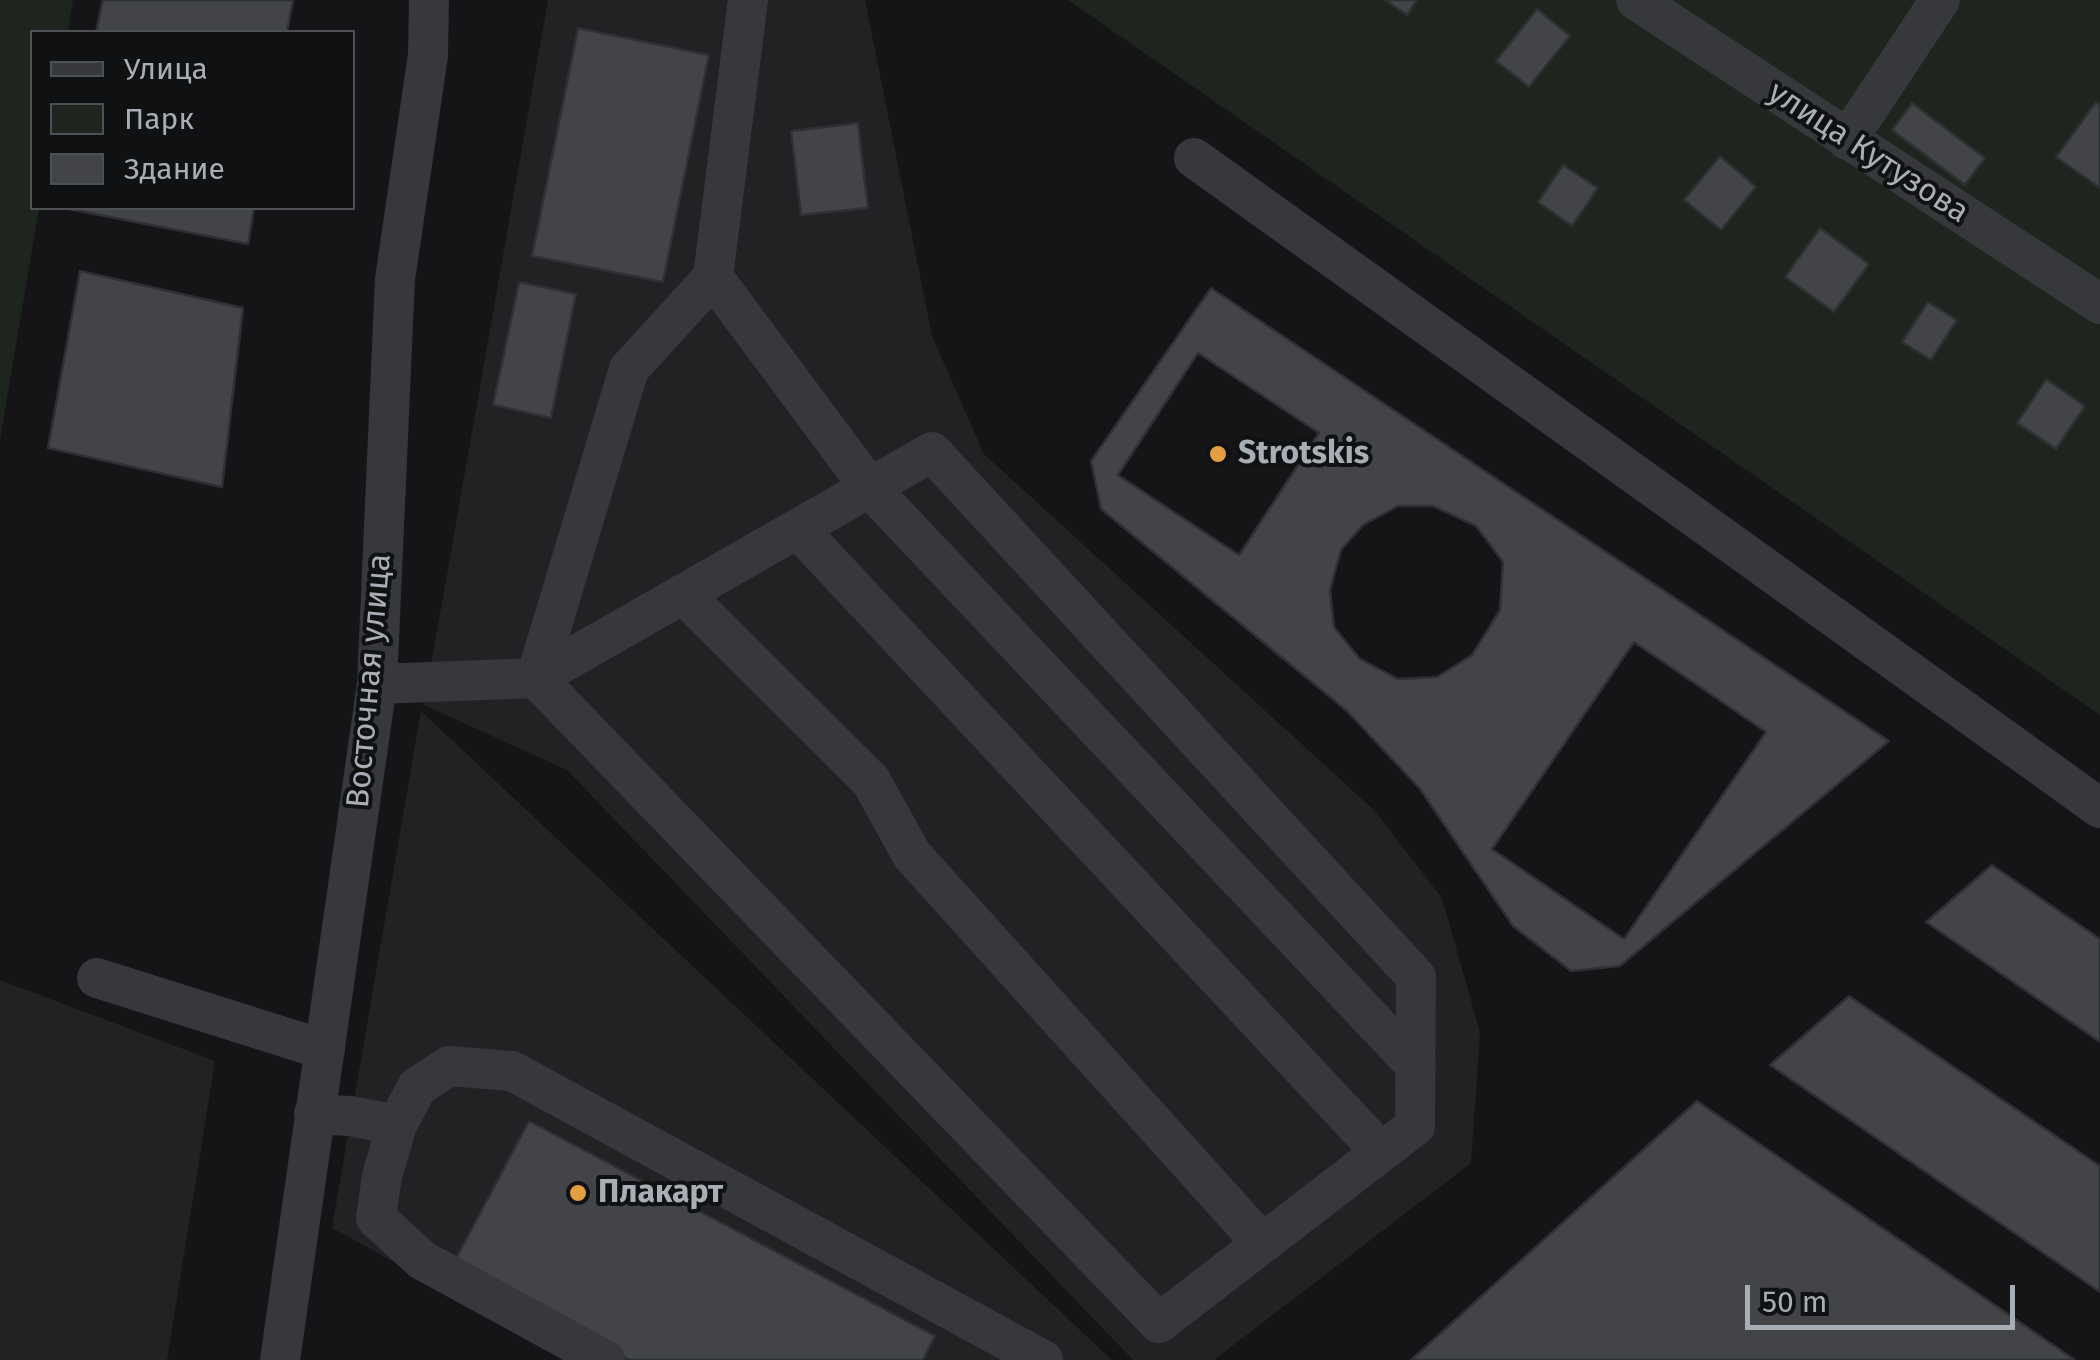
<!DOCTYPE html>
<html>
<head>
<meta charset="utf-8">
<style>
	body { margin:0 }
	#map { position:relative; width:2100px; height:1360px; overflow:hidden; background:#151517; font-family:"Fira Sans",sans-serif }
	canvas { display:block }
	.legend { position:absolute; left:30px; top:30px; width:325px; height:180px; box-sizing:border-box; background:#101112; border:2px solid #4d5054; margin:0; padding:12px 18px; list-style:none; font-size:30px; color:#a8aeb6 }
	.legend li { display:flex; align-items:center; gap:20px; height:50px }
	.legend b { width:50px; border:2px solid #4d5054 }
	.scale { position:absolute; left:1745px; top:1285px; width:270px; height:45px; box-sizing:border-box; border:5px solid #a8aeb6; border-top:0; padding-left:12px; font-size:30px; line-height:35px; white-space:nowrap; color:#a8aeb6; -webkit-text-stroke:8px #101112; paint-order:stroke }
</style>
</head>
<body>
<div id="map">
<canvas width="2100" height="1360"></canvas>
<ul class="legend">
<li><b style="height:12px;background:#37383c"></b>Улица</li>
<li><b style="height:28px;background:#1e251e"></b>Парк</li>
<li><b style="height:28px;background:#424447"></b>Здание</li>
</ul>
<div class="scale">50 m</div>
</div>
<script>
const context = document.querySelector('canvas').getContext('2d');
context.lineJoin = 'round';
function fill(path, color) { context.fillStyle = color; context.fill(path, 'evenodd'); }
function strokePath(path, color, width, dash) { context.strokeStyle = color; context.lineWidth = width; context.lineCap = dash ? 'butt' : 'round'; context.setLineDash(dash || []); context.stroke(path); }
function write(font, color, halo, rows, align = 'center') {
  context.font = font + ' "Fira Sans",sans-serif'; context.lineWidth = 8; context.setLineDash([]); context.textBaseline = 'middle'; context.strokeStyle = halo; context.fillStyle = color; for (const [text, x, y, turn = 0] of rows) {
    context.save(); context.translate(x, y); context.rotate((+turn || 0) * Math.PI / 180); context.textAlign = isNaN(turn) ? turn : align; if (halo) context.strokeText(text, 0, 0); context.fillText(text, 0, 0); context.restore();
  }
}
fill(new Path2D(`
	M 548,0 L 865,0 L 932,336 L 984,454 L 1374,810 L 1442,898 L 1480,1032 L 1471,1163 L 1214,1360 L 1133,1360 L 567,770 L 424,705 Z
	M 421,711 L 1112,1360 L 573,1360 L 332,1228 Z
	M 0,980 L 215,1061 L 167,1360 L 0,1360 Z`), '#212224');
fill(new Path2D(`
	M 0,0 L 73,0 L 68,32 L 32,32 L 32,208 L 39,208 L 0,440 Z
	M 1068,0 L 2100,0 L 2100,715 Z`), '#1e251e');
const building = new Path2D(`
	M 103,0 L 293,0 L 287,32 L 96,32 Z
	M 1385,0 L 1417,0 L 1407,15 Z
	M 1537,9 L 1570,36 L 1529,87 L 1496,61 Z
	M 578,28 L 709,55 L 663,282 L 532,256 Z
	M 2096,102 L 2100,105 L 2100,188 L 2056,157 Z
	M 1912,103 L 1985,158 L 1965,185 L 1892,130 Z
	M 858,123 L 868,208 L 801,215 L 791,131 Z
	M 1720,156 L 1756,187 L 1721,230 L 1684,200 Z
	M 1563,165 L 1598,188 L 1572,226 L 1538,202 Z
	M 64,208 L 254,208 L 248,244 Z
	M 1820,228 L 1869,264 L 1834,312 L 1785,277 Z
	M 80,271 L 243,308 L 222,487 L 48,448 Z
	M 519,282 L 576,294 L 551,418 L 493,405 Z
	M 1211,288 L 1889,741 L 1620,966 L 1571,971 L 1513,926 L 1420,789 L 1347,711 L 1101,509 L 1091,461 Z
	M 1928,302 L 1957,320 L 1931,360 L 1902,342 Z
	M 1198,353 L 1319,433 L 1239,555 L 1118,475 Z
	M 2046,379 L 2085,406 L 2056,449 L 2017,423 Z
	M 1398,506 L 1433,506 L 1476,526 L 1503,562 L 1500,610 L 1472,655 L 1437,677 L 1398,679 L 1360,659 L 1334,627 L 1330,590 L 1341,550 L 1363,525 Z
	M 1634,642 L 1766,732 L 1624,939 L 1492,849 Z
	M 1992,865 L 2100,939 L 2100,1042 L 1926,922 Z
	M 1849,996 L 2100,1166 L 2100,1292 L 1770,1065 Z
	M 1697,1101 L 2075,1360 L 1411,1360 Z
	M 529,1121 L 935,1336 L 923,1360 L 630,1360 L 452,1266 Z`);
fill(building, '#424447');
strokePath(building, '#2f3033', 2.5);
strokePath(new Path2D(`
	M 1636,0 L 2100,304
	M 1847,140 L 1940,0
	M 1194,158 L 2100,808
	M 713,277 L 870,488 L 1416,1066
	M 798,529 L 1381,1152
	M 683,594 L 871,781 L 912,855 L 1262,1243
	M 536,678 L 629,369 L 713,277 L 748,0
	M 377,684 L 536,678 L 1159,1323 L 1415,1126 L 1416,977 L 932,452 L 536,678
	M 97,978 L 325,1050
	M 314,1114 L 350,1116 L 397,1125
	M 280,1360 L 377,684 L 395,279 L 428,55 L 429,0
	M 605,1360 L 422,1260 L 376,1218 L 382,1176 L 397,1125 L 417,1087 L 449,1066 L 512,1071 L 1043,1360`), '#37383c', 40);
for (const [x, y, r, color] of [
	[1218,454,10,"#e49d40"],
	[578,1193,10,"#e49d40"]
]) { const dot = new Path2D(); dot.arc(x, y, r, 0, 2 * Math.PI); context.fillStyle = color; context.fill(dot); strokePath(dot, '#101112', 4); }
write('32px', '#a8aeb6', '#101112', [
	["улица Кутузова",1868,153,33],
	["Восточная улица",370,681,-85]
]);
write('bold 32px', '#a8aeb6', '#101112', [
	["Strotskis",1238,454],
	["Плакарт",598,1193]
], 'left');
</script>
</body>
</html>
